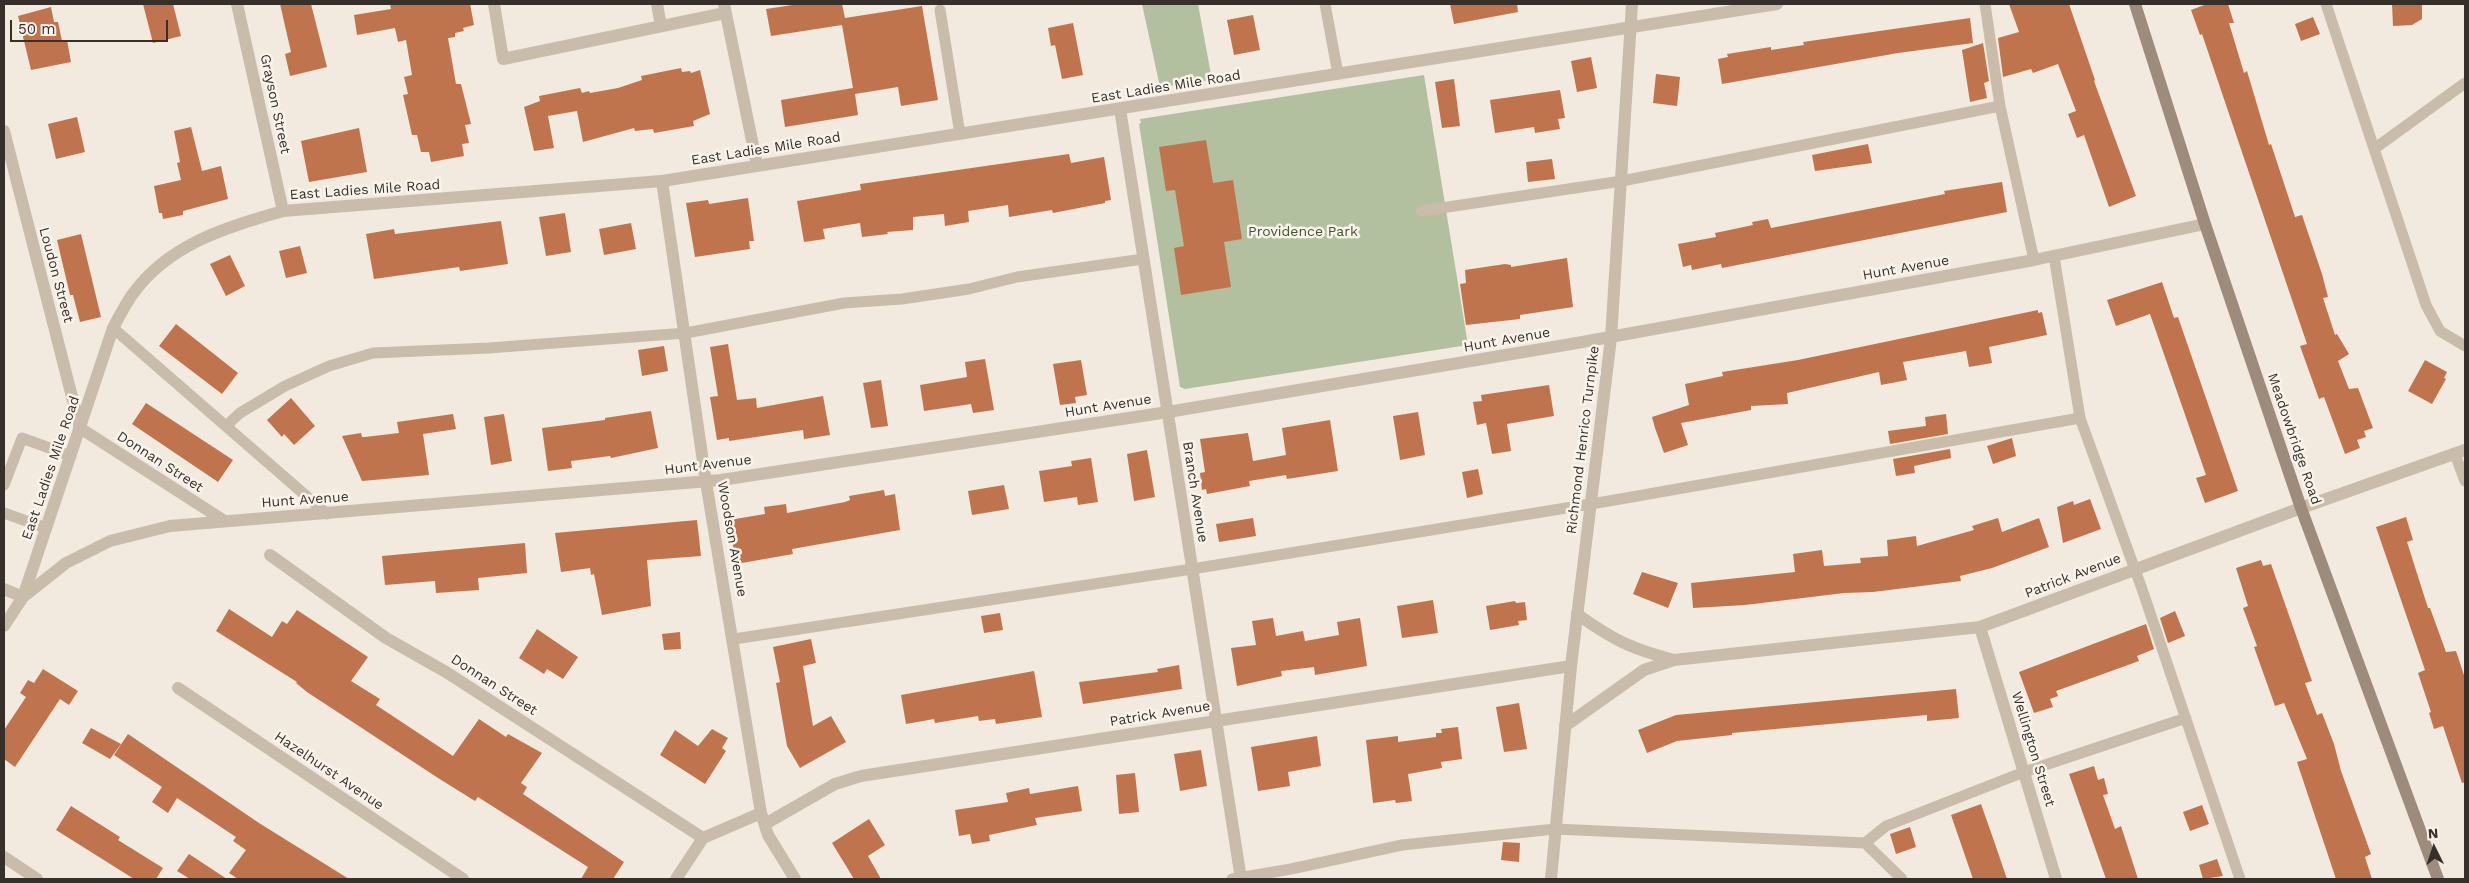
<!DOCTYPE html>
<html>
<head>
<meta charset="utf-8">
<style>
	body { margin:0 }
	#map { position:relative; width:2469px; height:883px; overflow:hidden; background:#f2eade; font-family:"Work Sans",sans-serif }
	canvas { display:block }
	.frame { position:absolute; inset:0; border:5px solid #372f2a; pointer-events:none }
	.north { position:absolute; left:2409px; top:823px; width:50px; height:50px; -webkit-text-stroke:4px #f9f4eb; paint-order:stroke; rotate:356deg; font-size:14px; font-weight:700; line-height:20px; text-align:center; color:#372f2a }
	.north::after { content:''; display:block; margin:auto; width:18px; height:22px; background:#372f2a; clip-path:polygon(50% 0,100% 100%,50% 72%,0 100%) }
	.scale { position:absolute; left:10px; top:20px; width:158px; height:22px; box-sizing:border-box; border:2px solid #372f2a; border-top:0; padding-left:6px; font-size:15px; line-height:18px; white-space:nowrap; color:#372f2a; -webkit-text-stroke:4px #f9f4eb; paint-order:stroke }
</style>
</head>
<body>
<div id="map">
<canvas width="2469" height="883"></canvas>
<div class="frame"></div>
<div class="north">N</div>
<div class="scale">50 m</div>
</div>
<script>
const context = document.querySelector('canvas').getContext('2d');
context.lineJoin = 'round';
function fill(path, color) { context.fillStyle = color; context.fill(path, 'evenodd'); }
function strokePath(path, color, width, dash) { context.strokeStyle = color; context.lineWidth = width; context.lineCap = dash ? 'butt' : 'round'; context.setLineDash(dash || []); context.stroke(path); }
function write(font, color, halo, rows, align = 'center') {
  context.font = font + ' "Work Sans",sans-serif'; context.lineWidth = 5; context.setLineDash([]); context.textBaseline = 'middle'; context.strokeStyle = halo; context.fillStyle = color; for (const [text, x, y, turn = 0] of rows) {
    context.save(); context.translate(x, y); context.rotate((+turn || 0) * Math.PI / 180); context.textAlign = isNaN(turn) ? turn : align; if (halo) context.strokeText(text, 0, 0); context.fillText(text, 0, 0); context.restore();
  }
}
fill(new Path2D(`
	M 1142,4 L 1198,4 L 1212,80 L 1160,87 Z
	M 1424,75 L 1468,345 L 1185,389 L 1180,387 L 1139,124 L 1141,123 L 1140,119 Z`), '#b2c09f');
fill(new Path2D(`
	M 143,4 L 173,4 L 181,36 L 153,43 Z
	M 280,4 L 311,4 L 327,67 L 290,76 L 285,54 L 291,52 Z
	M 390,4 L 470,4 L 474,25 L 463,28 L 464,31 L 455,33 L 455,37 L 448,38 L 456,84 L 461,84 L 471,124 L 465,125 L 469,143 L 462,144 L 464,156 L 431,162 L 429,152 L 421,152 L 417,135 L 412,135 L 403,95 L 408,94 L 404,77 L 412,75 L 406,40 L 398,42 L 395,28 L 357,35 L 354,15 L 391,9 Z
	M 799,4 L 842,4 L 845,18 L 922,6 L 938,100 L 901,106 L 898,87 L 855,94 L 858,115 L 785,127 L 781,100 L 853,88 L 842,25 L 771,36 L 766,9 Z
	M 1450,4 L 1517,4 L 1518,12 L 1454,24 Z
	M 2009,4 L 2069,4 L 2095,80 L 2094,81 L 2136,196 L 2109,207 L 2084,135 L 2077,138 L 2068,114 L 2076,111 L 2058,64 L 2033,73 L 2031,69 L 2003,77 L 1998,38 L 2019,32 Z
	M 2207,4 L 2228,4 L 2234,23 L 2229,23 L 2244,73 L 2247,71 L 2269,145 L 2271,144 L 2295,217 L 2302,215 L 2322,274 L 2328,297 L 2323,298 L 2335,335 L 2337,334 L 2349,354 L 2338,361 L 2349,389 L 2358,388 L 2373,428 L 2364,431 L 2366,437 L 2357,440 L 2360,448 L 2345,454 L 2324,397 L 2319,399 L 2300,346 L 2307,344 L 2291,297 L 2202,34 L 2200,35 L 2191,10 Z
	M 2392,4 L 2422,4 L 2422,19 L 2412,25 L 2393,26 Z
	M 51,7 L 54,22 L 58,22 L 62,41 L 67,40 L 71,62 L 31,70 L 18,16 Z
	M 1253,15 L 1260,50 L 1234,55 L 1227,20 Z
	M 2313,17 L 2320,34 L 2301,41 L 2295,24 Z
	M 1970,18 L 1973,43 L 1898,53 L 1722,84 L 1718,59 L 1728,57 L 1727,54 L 1771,47 L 1771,50 L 1804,45 L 1803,42 Z
	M 1073,23 L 1083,75 L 1062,79 L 1055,45 L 1051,46 L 1048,28 Z
	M 1983,43 L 1989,81 L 1984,83 L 1987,98 L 1970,102 L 1962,50 Z
	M 1591,57 L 1597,88 L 1577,92 L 1571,61 Z
	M 681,68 L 682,72 L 690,71 L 691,73 L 700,70 L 710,114 L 693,121 L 694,126 L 654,133 L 653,129 L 635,131 L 634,128 L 583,142 L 577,111 L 548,116 L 554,148 L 534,151 L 524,107 L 540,101 L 539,96 L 580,88 L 582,93 L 589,91 L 590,93 L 618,88 L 642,80 L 641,76 Z
	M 1656,74 L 1680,77 L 1677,106 L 1653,103 Z
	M 1454,79 L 1460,126 L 1442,128 L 1435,82 Z
	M 1560,90 L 1565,118 L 1558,119 L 1560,129 L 1535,133 L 1534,127 L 1495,133 L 1490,100 Z
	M 77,117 L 85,152 L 56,159 L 48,124 Z
	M 191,127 L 202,171 L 221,166 L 228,199 L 183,211 L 183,215 L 163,219 L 162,213 L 159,213 L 154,186 L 181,180 L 177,163 L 180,162 L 174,131 Z
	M 359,128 L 367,172 L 309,182 L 301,141 Z
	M 1206,140 L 1213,183 L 1233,180 L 1242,239 L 1224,242 L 1231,287 L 1181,295 L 1174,248 L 1184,246 L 1175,190 L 1166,191 L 1159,147 Z
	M 1868,144 L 1872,163 L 1815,171 L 1812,155 Z
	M 1069,154 L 1071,163 L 1104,157 L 1111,200 L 1105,201 L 1105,203 L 1053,213 L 1052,210 L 1009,217 L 1008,205 L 968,211 L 969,222 L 945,226 L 944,214 L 913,217 L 913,230 L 887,232 L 888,234 L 862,237 L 860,223 L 823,229 L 825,239 L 804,242 L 797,201 L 861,190 L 860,184 Z
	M 1552,159 L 1555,179 L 1528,182 L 1526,162 Z
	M 2002,182 L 2007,212 L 1722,268 L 1721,264 L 1692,270 L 1691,265 L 1683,267 L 1678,244 L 1716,237 L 1715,233 L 1753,225 L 1752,222 L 1768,219 L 1771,228 L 1945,194 L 1944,191 Z
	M 748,198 L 754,241 L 749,241 L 750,249 L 695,257 L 686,203 L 708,200 L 709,204 Z
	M 565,213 L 571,252 L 546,256 L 539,217 Z
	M 501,221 L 508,264 L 460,271 L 459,267 L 374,279 L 366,234 L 394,229 L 395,234 Z
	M 631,223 L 636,249 L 604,255 L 599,229 Z
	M 81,234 L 101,317 L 80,322 L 73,295 L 70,295 L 57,240 Z
	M 300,246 L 307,273 L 286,278 L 279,251 Z
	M 230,255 L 245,286 L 226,296 L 210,264 Z
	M 1567,258 L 1573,307 L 1520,315 L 1520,319 L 1466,325 L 1460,284 L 1466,283 L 1465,270 L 1505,264 L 1511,265 L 1511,267 Z
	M 2162,282 L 2174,318 L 2178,317 L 2238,491 L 2205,503 L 2196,478 L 2206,475 L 2150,314 L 2116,326 L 2107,300 Z
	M 2038,310 L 2038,313 L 2042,312 L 2047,335 L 1989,347 L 1992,363 L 1969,367 L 1966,351 L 1903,362 L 1907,380 L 1881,385 L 1879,372 L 1787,393 L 1788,404 L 1751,406 L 1751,410 L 1681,423 L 1688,445 L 1664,453 L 1655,428 L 1652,417 L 1689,405 L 1685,384 L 1723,376 L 1722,372 L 1798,360 Z
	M 176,324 L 238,373 L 222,394 L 159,346 Z
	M 728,344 L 737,400 L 756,398 L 757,408 L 823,396 L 830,435 L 804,439 L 803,430 L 729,441 L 729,438 L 717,440 L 710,397 L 718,396 L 710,347 Z
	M 664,346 L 668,371 L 642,376 L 638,350 Z
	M 985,359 L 994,410 L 973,413 L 971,404 L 924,411 L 920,385 L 967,377 L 965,362 Z
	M 1081,360 L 1087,395 L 1075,397 L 1076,403 L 1060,405 L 1053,364 Z
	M 2425,360 L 2447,372 L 2444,378 L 2446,379 L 2432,404 L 2408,391 Z
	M 881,380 L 888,426 L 871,428 L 863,383 Z
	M 1549,385 L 1554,416 L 1507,424 L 1511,451 L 1492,454 L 1486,423 L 1477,425 L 1473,402 L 1482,401 L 1481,395 Z
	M 291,398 L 315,426 L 294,445 L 284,434 L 282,437 L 267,420 Z
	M 146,403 L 233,460 L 218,482 L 132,424 Z
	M 651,411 L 658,448 L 611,458 L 610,456 L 571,461 L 572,468 L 548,471 L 542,428 L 605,420 L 605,418 Z
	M 1418,412 L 1425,455 L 1400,460 L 1393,416 Z
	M 453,414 L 456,429 L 423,434 L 429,475 L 362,481 L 342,436 L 361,433 L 362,437 L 365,437 L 399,433 L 397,422 Z
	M 504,414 L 512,461 L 491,465 L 484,417 Z
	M 1946,414 L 1948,434 L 1890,444 L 1888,431 L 1926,426 L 1925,417 Z
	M 1330,420 L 1338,471 L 1287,479 L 1286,475 L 1249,481 L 1250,486 L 1207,494 L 1206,489 L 1202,490 L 1200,473 L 1205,472 L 1200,439 L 1248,433 L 1253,461 L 1286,455 L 1282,428 Z
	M 2012,438 L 2016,456 L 1993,464 L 1987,446 Z
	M 1950,449 L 1951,458 L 1914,466 L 1915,473 L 1896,476 L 1893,459 Z
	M 1147,450 L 1155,497 L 1134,501 L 1127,454 Z
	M 1091,458 L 1098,502 L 1078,505 L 1077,497 L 1044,502 L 1039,471 L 1072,466 L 1071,461 Z
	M 1478,469 L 1483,494 L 1467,498 L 1462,472 Z
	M 1004,485 L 1009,509 L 972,515 L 968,491 Z
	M 884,490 L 885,496 L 895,494 L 900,530 L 792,549 L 793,554 L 736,564 L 729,520 L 765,514 L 764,507 L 786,504 L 787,513 L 845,502 L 850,500 L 849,496 Z
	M 2090,499 L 2101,529 L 2063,543 L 2057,507 L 2073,501 L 2074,505 Z
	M 2406,517 L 2413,540 L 2407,542 L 2428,608 L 2430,608 L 2446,652 L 2456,651 L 2465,678 L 2465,782 L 2462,783 L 2443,726 L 2434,729 L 2429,713 L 2431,712 L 2418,673 L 2425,670 L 2376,527 Z
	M 1253,518 L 1256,536 L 1219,542 L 1216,524 Z
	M 1998,518 L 2002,532 L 2039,518 L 2049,547 L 1992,568 L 1960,576 L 1961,581 L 1873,592 L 1844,593 L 1745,605 L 1693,608 L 1691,583 L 1795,572 L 1793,554 L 1822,550 L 1824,566 L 1861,563 L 1860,558 L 1888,556 L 1887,540 L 1916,536 L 1917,546 L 1974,530 L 1972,526 Z
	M 697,520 L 701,556 L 647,560 L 651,606 L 602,615 L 594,574 L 591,575 L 590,568 L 561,572 L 555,533 Z
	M 525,543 L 527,573 L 478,578 L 479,590 L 436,593 L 435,581 L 385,585 L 382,556 Z
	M 2261,560 L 2263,566 L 2271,564 L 2312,681 L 2305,683 L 2317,715 L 2322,713 L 2334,744 L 2341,771 L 2371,854 L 2365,857 L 2372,879 L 2336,879 L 2297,762 L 2307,759 L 2284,703 L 2275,706 L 2254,647 L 2257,646 L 2243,608 L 2248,606 L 2236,568 Z
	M 1642,572 L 1678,583 L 1668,608 L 1633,594 Z
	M 1433,600 L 1438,633 L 1402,638 L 1397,606 Z
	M 1515,601 L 1516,603 L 1525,602 L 1527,620 L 1518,621 L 1519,625 L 1490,630 L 1486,606 Z
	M 229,609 L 272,637 L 282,621 L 287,624 L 297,610 L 368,657 L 351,681 L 380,699 L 376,705 L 453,756 L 479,719 L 506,737 L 508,734 L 542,753 L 521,783 L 527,787 L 523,794 L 624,862 L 613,879 L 581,879 L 588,867 L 478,797 L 475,801 L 438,778 L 307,692 L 296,683 L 297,682 L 216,631 Z
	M 2175,611 L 2185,636 L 2168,643 L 2160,618 Z
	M 1000,613 L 1003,630 L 984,633 L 981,616 Z
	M 1273,618 L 1276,636 L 1303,631 L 1305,641 L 1339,635 L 1337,622 L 1360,618 L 1367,666 L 1315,675 L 1314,667 L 1281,671 L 1282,676 L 1237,686 L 1231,648 L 1256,645 L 1252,621 Z
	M 2146,624 L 2154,649 L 2137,656 L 2139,661 L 2056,691 L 2058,696 L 2050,699 L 2053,707 L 2034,713 L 2019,672 Z
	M 537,629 L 578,657 L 563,679 L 547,669 L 544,674 L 519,658 Z
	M 680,632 L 681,649 L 664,650 L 662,634 Z
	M 811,639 L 816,663 L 803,666 L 813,726 L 831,716 L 846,742 L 800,768 L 787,746 L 776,683 L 780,682 L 773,647 Z
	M 1179,665 L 1182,689 L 1083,704 L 1079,682 L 1158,672 L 1157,669 Z
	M 43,669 L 78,691 L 69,705 L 60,699 L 15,767 L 4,759 L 4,730 L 26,697 L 20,693 L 28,680 L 34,683 Z
	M 1034,671 L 1042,717 L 996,724 L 995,719 L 979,721 L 978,716 L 935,723 L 934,719 L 906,724 L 901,695 Z
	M 1956,689 L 1959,718 L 1927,721 L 1927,715 L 1732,733 L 1732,735 L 1677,741 L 1647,753 L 1638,730 L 1676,715 Z
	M 1519,703 L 1527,749 L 1504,752 L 1496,707 Z
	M 1458,727 L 1462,759 L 1441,762 L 1442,768 L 1408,774 L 1412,801 L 1396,803 L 1395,800 L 1373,803 L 1366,740 L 1398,736 L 1398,742 L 1436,737 L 1436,733 L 1442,733 L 1441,729 Z
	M 91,728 L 121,744 L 110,759 L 82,743 Z
	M 712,729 L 728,738 L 722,748 L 726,751 L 705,784 L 660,755 L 675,730 L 698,746 Z
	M 128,734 L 259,823 L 349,879 L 238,879 L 229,873 L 246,850 L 233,841 L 236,837 L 177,798 L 168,813 L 152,802 L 162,787 L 114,755 Z
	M 1317,736 L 1321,766 L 1288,772 L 1290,786 L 1258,791 L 1251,747 Z
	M 1201,750 L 1207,786 L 1180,791 L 1174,754 Z
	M 2094,766 L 2098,780 L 2104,778 L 2108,794 L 2103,795 L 2115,829 L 2121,826 L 2138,879 L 2106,879 L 2069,774 Z
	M 1135,773 L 1139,812 L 1119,814 L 1116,775 Z
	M 1078,786 L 1082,811 L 1035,818 L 1037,825 L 989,835 L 990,841 L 972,844 L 970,834 L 959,836 L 955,810 L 1008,802 L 1006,793 L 1029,788 L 1030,794 Z
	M 1981,804 L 1994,841 L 2007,879 L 1973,879 L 1961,844 L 1951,815 Z
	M 2202,805 L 2209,824 L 2190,831 L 2183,812 Z
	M 71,806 L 120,837 L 118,840 L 163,868 L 156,879 L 134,879 L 56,830 Z
	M 869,819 L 885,845 L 868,856 L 881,879 L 854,879 L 832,843 Z
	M 1910,827 L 1916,847 L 1896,854 L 1890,834 Z
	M 1503,842 L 1520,843 L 1519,862 L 1501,860 Z
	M 189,854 L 227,879 L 190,879 L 177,871 Z
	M 2217,859 L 2223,876 L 2203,879 L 2199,865 Z`), '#c0744d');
strokePath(new Path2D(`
	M 1325,4 L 1338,74
	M 1985,4 L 2000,106 L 2034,260
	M 2326,4 L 2426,305 L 2440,331 L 2465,346
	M 940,10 L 960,134
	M 2374,149 L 2465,83
	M 1421,211 L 1622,181 L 2000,106
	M 2054,256 L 2080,418 L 2142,589 L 2240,879
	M 113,328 L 327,514
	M 227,425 L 240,413 L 285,386 L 329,366 L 373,353 L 489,348 L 686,333 L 844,303 L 902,299 L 969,289 L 1017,277 L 1143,259
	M 2455,454 L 2465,481
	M 4,485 L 22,438 L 71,456
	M 4,513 L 46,528
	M 734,639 L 1192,569 L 1609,501 L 2080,418
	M 1865,843 L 1886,826 L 2024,772 L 2186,718
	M 1232,879 L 1291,869 L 1402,845 L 1555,829 L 1865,843 L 1902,879`), '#c9bcaa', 11);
strokePath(new Path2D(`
	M 237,4 L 283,211
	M 494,4 L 503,59 L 725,13
	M 657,4 L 661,26
	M 724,4 L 757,165
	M 1120,109 L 1241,879
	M 4,131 L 80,428 L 223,520
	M 662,181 L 706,482 L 761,813 L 768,835 L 795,879
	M 270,555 L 386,638 L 446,672 L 703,838
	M 1577,614 C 1613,640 1632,649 1674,660
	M 1980,627 L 2056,879
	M 178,688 L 463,879
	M 1565,726 L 1644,670 L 1674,660 L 1980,627 L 2301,508 L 2465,450
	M 765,824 L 835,784 L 861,776 L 1571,666
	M 4,857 L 37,879
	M 676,879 L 703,838 L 761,813`), '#c9bcaa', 12);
strokePath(new Path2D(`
	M 4,589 L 23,597
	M 23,597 L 66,563 L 110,541 L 170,526 L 721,480 L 1168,412 L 1577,343 L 2034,260 L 2205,224
	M 4,626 L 23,597 L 113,328 C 119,317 125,305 132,295 C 168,244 227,227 283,211 L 662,181 L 1777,4
	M 1551,879 L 1571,666 L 1611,338 L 1632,4`), '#c9bcaa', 12);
strokePath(new Path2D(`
	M 2135,4 L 2205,224 L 2301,508 L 2438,879`), '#9d8b7c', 12);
write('14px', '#372f2a', '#f9f4eb', [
	["East Ladies Mile Road",1166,87,-9],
	["Grayson Street",275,104,78],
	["East Ladies Mile Road",766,149,-9],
	["East Ladies Mile Road",365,190,-4],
	["Hunt Avenue",1906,268,-10],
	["Loudon Street",56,275,75],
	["Hunt Avenue",1507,340,-10],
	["Hunt Avenue",1108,406,-9],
	["Meadowbridge Road",2294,439,71],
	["Richmond Henrico Turnpike",1583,440,-83],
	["Donnan Street",160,462,33],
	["Hunt Avenue",708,465,-7],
	["East Ladies Mile Road",51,468,-71],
	["Branch Avenue",1195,492,81],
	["Hunt Avenue",305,500,-4],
	["Woodson Avenue",732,539,80],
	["Patrick Avenue",2073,576,-21],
	["Donnan Street",494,685,33],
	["Patrick Avenue",1160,714,-9],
	["Wellington Street",2033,749,73],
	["Hazelhurst Avenue",329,771,34]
]);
write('14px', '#43542e', '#f9f4eb', [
	["Providence Park",1303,232]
]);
</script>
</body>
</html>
